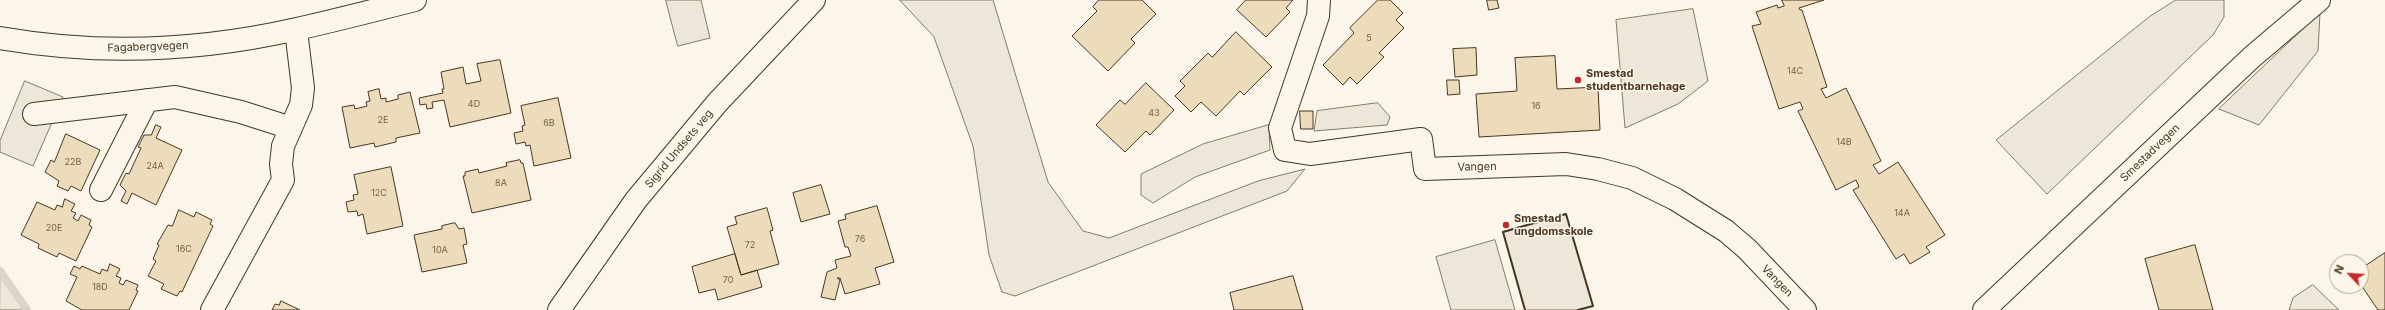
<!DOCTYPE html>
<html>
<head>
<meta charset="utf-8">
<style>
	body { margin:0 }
	#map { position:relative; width:2385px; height:310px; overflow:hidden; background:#fbf6e9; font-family:Inter,sans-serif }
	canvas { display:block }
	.north { position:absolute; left:2329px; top:254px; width:40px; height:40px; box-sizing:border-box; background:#fbf6e9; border:1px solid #b4a999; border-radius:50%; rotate:295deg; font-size:11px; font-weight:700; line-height:16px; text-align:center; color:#4a3520 }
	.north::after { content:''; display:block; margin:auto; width:14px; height:18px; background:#c62828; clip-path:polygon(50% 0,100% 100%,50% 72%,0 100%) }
</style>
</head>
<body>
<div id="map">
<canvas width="2385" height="310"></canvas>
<div class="north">N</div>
</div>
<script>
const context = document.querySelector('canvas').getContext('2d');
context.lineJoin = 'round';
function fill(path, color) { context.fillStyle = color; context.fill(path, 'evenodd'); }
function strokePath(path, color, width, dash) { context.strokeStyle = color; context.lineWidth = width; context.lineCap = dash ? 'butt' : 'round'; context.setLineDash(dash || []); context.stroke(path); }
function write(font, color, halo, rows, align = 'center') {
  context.font = font + ' Inter,sans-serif'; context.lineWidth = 3; context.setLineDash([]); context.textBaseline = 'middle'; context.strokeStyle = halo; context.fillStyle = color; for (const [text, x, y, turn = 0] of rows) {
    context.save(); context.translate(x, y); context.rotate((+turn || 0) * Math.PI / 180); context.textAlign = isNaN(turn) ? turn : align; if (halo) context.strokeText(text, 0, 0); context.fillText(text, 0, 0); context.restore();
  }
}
const green = new Path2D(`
	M 666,0 L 701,0 L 710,38 L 678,46 Z
	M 900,0 L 993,0 L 1048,182 L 1083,231 L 1109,238 L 1258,181 L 1305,169 L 1287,191 L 1015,296 L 1002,292 L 989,255 L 973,146 L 934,37 Z
	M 1693,9 L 1708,81 L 1678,104 L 1625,128 L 1616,20 Z
	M 2320,13 L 2318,51 L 2259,125 L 2219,109 Z
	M 1566,214 L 1593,306 L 1578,310 L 1525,310 L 1503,232 Z
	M 1495,240 L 1515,310 L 1451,310 L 1436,257 Z
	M 0,271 L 28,310 L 0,310 Z
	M 2313,285 L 2339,310 L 2289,310 L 2293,298 Z`);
fill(green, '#ede6d9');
strokePath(green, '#887966', 1);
const parking = new Path2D(`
	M 2176,0 L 2224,0 L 2224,17 L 2213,35 L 2047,194 L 1996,140 L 2149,17 Z
	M 25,81 L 63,97 L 33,166 L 0,152 L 0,141 Z
	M 1378,103 L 1390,117 L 1387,125 L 1314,131 L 1317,111 Z
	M 1269,125 L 1270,150 L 1195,177 L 1153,203 L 1141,195 L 1141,174 L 1203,144 Z`);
fill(parking, '#ede7d9');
strokePath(parking, '#887966', 1);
strokePath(new Path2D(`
	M 0,271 L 27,310`), '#dcd4c6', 8);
const building = new Path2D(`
	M 1099,0 L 1142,0 L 1156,14 L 1131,39 L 1135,43 L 1108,71 L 1072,36 L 1097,11 L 1093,7 Z
	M 1246,0 L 1293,0 L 1286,8 L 1290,12 L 1266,37 L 1237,10 Z
	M 1378,0 L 1390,0 L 1403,13 L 1396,20 L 1404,28 L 1379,53 L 1384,57 L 1357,84 L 1350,77 L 1343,85 L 1323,65 L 1354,33 L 1350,28 Z
	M 1487,0 L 1497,0 L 1499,8 L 1489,10 Z
	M 1782,0 L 1824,0 L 1799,8 L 1800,10 L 1802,10 L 1827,87 L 1821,89 L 1826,98 L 1846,88 L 1881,161 L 1873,165 L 1879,174 L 1898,162 L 1945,235 L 1926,247 L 1930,252 L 1910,264 L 1904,254 L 1896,259 L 1853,190 L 1859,187 L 1856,180 L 1836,190 L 1798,111 L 1803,109 L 1800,102 L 1779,109 L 1752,26 L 1761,24 L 1756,12 L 1777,5 L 1778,8 L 1784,6 Z
	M 1236,32 L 1272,67 L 1244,95 L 1240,91 L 1216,116 L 1201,102 L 1191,112 L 1175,96 L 1185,86 L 1180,81 L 1208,53 L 1212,57 Z
	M 1476,48 L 1477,75 L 1455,77 L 1453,49 Z
	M 1555,56 L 1557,89 L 1598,87 L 1600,130 L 1479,137 L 1476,94 L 1517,91 L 1515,58 Z
	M 500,60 L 511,113 L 450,127 L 444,100 L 432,102 L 433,108 L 427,109 L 426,104 L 420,105 L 419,98 L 443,93 L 442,89 L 444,89 L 441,72 L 463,67 L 466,84 L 481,81 L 477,64 Z
	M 1447,80 L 1459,80 L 1460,94 L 1448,95 Z
	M 1146,83 L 1174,110 L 1150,135 L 1146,131 L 1125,152 L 1096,125 L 1120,100 L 1125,104 Z
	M 379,89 L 381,99 L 386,98 L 386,102 L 398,99 L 398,95 L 410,92 L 420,133 L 396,138 L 396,142 L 375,147 L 374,143 L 350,148 L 342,107 L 354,105 L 355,109 L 367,106 L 366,102 L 370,101 L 368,92 Z
	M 558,98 L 571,158 L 534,166 L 530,145 L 526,146 L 525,142 L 516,144 L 514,133 L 523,131 L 522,126 L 525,125 L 521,106 Z
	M 1300,111 L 1313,111 L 1313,129 L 1301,129 Z
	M 156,125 L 161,127 L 156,138 L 182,150 L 156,205 L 132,193 L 127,204 L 121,201 L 126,191 L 120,185 L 126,173 L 129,174 L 141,148 L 138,147 L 144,135 L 151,135 Z
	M 66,134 L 100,150 L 81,191 L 71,186 L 68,191 L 57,186 L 59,181 L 45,172 L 51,160 L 54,162 Z
	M 520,160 L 521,163 L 523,163 L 531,200 L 472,213 L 463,176 L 465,176 L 465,172 L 478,169 L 479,173 L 507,166 L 506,163 Z
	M 391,167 L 403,226 L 367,234 L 363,214 L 358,216 L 357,211 L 348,212 L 346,202 L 354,200 L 353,195 L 358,194 L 354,175 Z
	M 821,185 L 830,214 L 801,222 L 793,193 Z
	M 65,199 L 75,204 L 71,211 L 76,213 L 73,218 L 78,221 L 81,215 L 91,220 L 89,225 L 92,227 L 76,261 L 59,253 L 57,257 L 38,248 L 39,244 L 21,235 L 37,202 L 55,210 L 57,205 L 62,207 Z
	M 877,206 L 894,262 L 875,268 L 880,284 L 845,294 L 840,278 L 837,278 L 840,280 L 835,300 L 821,297 L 827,272 L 837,268 L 835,260 L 851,256 L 848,247 L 845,247 L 838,221 L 846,219 L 845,215 Z
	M 767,208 L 773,230 L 770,231 L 779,264 L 741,275 L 727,227 L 737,224 L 735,217 Z
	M 179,210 L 194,217 L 196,212 L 212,220 L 210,224 L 213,226 L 182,292 L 180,291 L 177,296 L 161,289 L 164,284 L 148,276 L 156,261 L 153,259 L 159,245 L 157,244 L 168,225 L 172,226 Z
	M 455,223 L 459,229 L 464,228 L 467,244 L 463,245 L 467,263 L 422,272 L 414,235 L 442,229 L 442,226 Z
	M 2195,245 L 2213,310 L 2159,310 L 2145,259 Z
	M 2385,253 L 2385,310 L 2378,310 L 2361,285 L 2361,269 Z
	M 735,254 L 741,275 L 757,270 L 762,287 L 718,300 L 715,289 L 699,293 L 692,267 Z
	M 110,264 L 120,269 L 116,276 L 121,278 L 119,283 L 123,285 L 126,280 L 138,285 L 136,290 L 138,291 L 129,310 L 82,310 L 66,301 L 77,277 L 70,274 L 74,266 L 80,269 L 82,266 L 100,274 L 102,269 L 107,271 Z
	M 1293,276 L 1303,310 L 1234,310 L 1230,293 Z
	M 281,301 L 300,310 L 272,310 L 275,304 L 279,305 Z`);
fill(building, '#ecdcbc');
strokePath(building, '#4a3520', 1);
const minor = new Path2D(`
	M 1319,0 L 1318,16 L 1280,128 L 1285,150 L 1310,154 L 1421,139 L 1425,169 L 1566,164 L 1598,169 L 1632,178 L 1675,199 L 1726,231 L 1747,249 L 1805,310
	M 0,38 C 98,55 200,51 297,29 C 337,20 376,10 415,0
	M 34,114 L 175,97 L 241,112 L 291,128
	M 101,190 L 147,100
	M 212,310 L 283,180 L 281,164 L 283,146 L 301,105 L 303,88 L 296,30
	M 559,310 L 636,200 L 717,103 L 814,0
	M 1984,310 L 2252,57 L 2319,0`);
strokePath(minor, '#4a3520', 24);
strokePath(minor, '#fbf6e9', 22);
strokePath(new Path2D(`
	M 1525,310 L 1503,232 L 1566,214 L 1593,306 L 1578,310`), '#4a3520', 2);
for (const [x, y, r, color] of [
	[1578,80,4,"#c62828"],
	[1506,225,4,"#c62828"]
]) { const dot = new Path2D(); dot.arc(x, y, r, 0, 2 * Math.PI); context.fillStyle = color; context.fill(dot); strokePath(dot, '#fbf6e9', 1.5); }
write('9px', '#725f47', null, [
	["5",1369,38],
	["14C",1795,71],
	["4D",474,104],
	["16",1536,106],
	["43",1154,113],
	["2E",383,120],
	["6B",549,123],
	["14B",1844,142],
	["22B",73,162],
	["24A",155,166],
	["8A",501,183],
	["12C",379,193],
	["14A",1902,213],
	["20E",54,228],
	["76",860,239],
	["72",750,245],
	["16C",184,249],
	["10A",440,250],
	["70",728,280],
	["18D",100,287]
]);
write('11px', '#4a3520', '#fbf6e9', [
	["Fagabergvegen",148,47,-2],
	["Sigrid Undsets veg",679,149,-50],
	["Smestadvegen",2150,153,-44],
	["Vangen",1477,167,-1],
	["Vangen",1777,281,46]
]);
write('bold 11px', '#4a3520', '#fbf6e9', [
	["Smestad",1586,74],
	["studentbarnehage",1586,87],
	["Smestad",1514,219],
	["ungdomsskole",1514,232]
], 'left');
</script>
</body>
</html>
